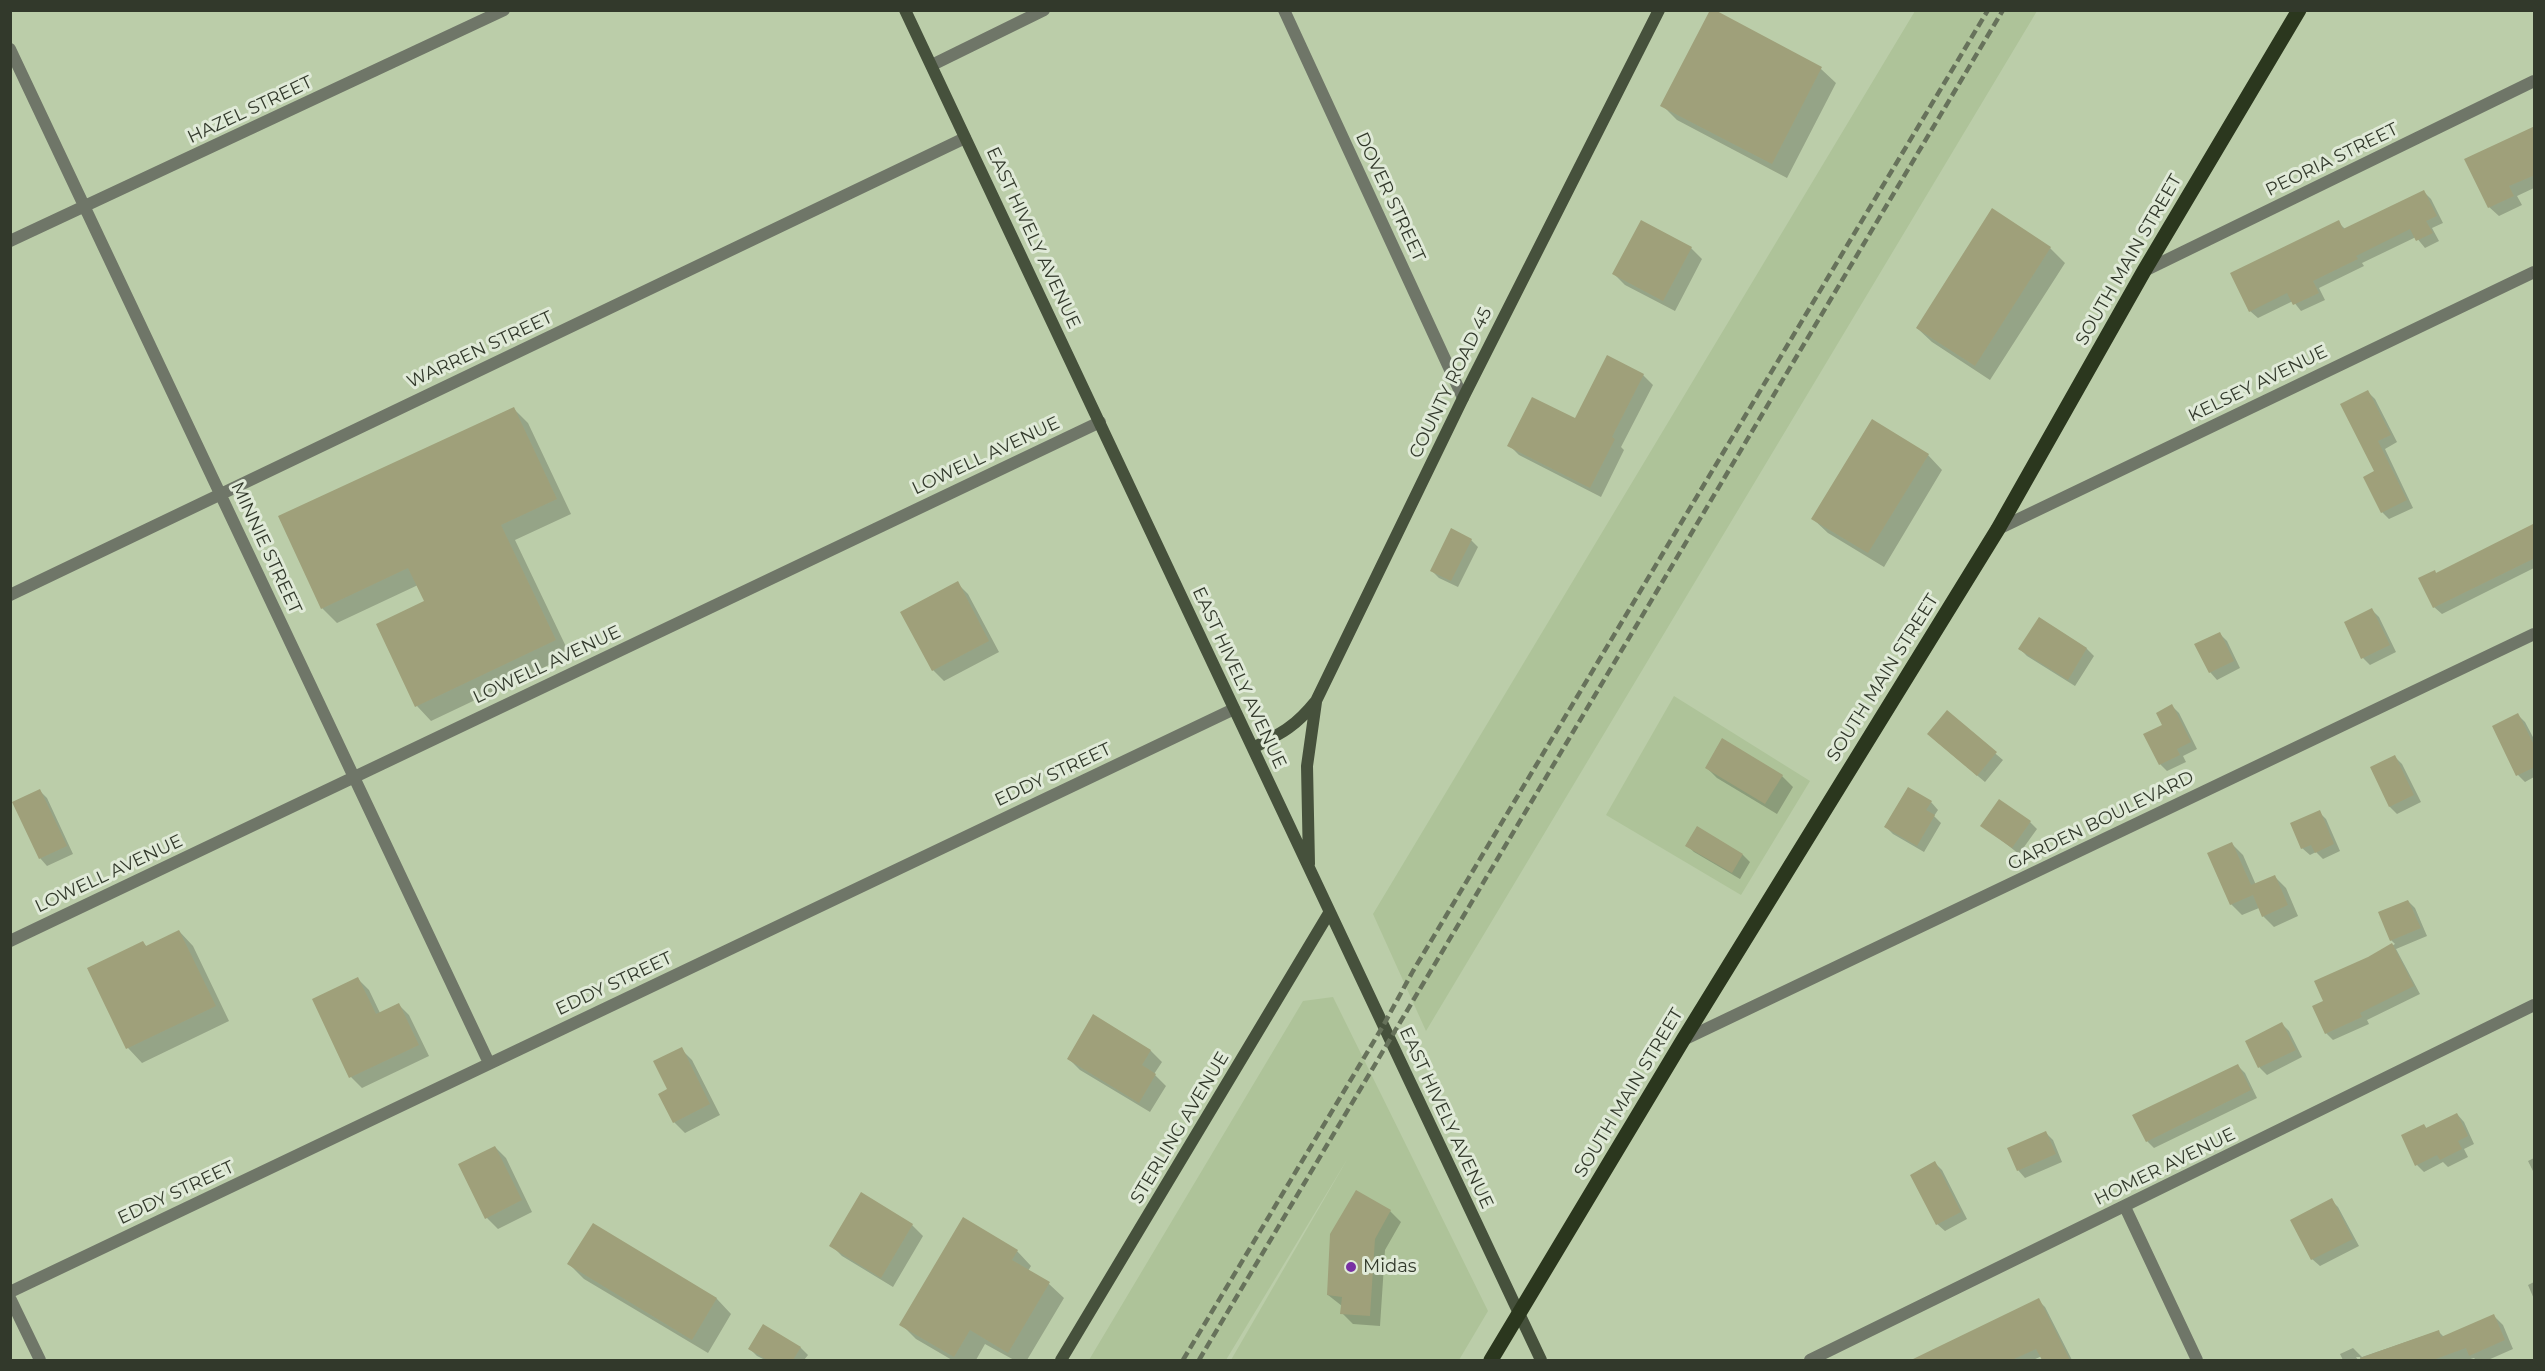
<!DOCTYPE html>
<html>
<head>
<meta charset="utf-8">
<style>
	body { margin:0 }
	#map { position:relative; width:2545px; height:1371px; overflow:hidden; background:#bbcda9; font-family:Montserrat,sans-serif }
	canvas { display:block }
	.frame { position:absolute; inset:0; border:12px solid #32392b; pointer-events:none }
</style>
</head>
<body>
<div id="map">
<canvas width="2545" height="1371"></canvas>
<div class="frame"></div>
</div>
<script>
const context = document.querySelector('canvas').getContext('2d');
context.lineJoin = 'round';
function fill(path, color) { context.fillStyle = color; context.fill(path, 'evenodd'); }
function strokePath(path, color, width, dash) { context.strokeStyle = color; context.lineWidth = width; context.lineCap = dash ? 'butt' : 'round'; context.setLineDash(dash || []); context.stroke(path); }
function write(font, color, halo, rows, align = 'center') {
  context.font = font + ' Montserrat,sans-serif'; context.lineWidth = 6; context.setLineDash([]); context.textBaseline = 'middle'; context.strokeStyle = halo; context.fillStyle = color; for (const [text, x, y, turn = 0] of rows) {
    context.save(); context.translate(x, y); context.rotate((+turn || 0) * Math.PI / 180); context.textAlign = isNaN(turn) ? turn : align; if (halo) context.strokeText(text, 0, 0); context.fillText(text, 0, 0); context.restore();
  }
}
fill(new Path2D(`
	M 1915,11 L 2037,11 L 1426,1031 L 1373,914 Z
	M 1674,696 L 1810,781 L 1741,895 L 1606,815 Z
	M 1333,997 L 1488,1311 L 1459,1360 L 1231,1360 L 1348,1158 L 1226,1360 L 1089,1360 L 1303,1001 Z`), '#aec399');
fill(new Path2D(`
	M 1712,11 L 1821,69 L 1836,83 L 1787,178 L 1677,120 L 1662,105 Z
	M 2534,130 L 2534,188 L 2517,196 L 2522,205 L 2499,216 L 2489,207 Z
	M 2424,192 L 2431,199 L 2443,223 L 2432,228 L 2439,241 L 2425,248 L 2416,237 L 2362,263 L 2364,266 L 2319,288 L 2325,300 L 2301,311 L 2293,301 L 2258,318 L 2250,311 L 2338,222 L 2346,230 Z
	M 1691,248 L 1702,259 L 1675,311 L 1625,285 L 1614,274 Z
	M 2050,248 L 2065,263 L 1990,380 L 1932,342 L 1917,328 Z
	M 1643,375 L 1653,385 L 1621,447 L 1624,450 L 1601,497 L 1519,455 L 1509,445 L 1575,420 Z
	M 2368,392 L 2375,399 L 2397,442 L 2385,449 L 2413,508 L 2389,519 L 2382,512 Z
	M 513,408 L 528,423 L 571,514 L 515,540 L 570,655 L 431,721 L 417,706 L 426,602 L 418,585 L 337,623 L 322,608 Z
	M 1928,455 L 1942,470 L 1884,567 L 1828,533 L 1813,519 Z
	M 2534,525 L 2534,568 L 2442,614 L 2434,607 L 2435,572 L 2437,574 Z
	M 1471,540 L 1478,547 L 1458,587 L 1439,578 L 1432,571 Z
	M 957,583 L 968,594 L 999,652 L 944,681 L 933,670 Z
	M 2372,610 L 2379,617 L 2396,652 L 2370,665 L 2363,658 Z
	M 2039,619 L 2087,649 L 2094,656 L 2075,686 L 2027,656 L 2020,649 Z
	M 2220,634 L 2227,641 L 2240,668 L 2217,680 L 2210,672 Z
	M 2172,706 L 2179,713 L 2197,749 L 2183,756 L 2186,762 L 2167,771 L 2160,764 L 2164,725 Z
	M 1947,713 L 2003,760 L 1985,782 L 1936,741 Z
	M 2518,715 L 2525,722 L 2534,739 L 2534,777 L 2525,782 L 2518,775 Z
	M 2395,757 L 2402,764 L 2421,802 L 2397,814 L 2390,807 L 2372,768 Z
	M 1706,767 L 1782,776 L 1793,787 L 1777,814 L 1717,778 Z
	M 40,791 L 47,798 L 73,854 L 47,866 L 40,858 Z
	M 1931,802 L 1938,810 L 1934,816 L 1941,823 L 1924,852 L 1893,834 L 1886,827 Z
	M 2319,812 L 2326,819 L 2340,851 L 2323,859 L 2316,852 L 2310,855 L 2302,848 Z
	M 2030,822 L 2037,829 L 2019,854 L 1982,825 Z
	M 1697,828 L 1743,855 L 1750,862 L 1740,879 L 1694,852 L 1687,845 Z
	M 2232,844 L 2243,855 L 2256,885 L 2275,877 L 2286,888 L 2298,916 L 2274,927 L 2263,916 L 2259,908 L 2242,915 L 2231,904 Z
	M 2408,901 L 2415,908 L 2427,936 L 2396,949 L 2420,994 L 2367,1020 L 2369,1024 L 2333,1040 L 2326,1033 L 2325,1002 L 2368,959 L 2395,944 L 2391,940 Z
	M 179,931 L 193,946 L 229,1021 L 142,1063 L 128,1048 L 143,943 L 147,947 Z
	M 358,979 L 369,990 L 380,1013 L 398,1004 L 409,1015 L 429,1056 L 362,1088 L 351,1077 Z
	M 1094,1016 L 1151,1051 L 1162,1062 L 1154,1074 L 1166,1086 L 1150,1112 L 1080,1070 L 1069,1059 Z
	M 2282,1024 L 2289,1031 L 2302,1057 L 2267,1075 L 2260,1068 L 2247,1042 Z
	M 681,1049 L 692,1060 L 720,1115 L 685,1133 L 674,1122 Z
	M 2238,1066 L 2245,1073 L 2257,1098 L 2154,1148 L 2147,1141 Z
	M 2457,1114 L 2464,1122 L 2474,1144 L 2464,1149 L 2468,1157 L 2448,1167 L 2443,1162 L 2424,1172 L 2417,1165 L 2424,1125 L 2427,1129 Z
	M 2046,1133 L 2053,1140 L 2062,1162 L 2025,1178 L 2018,1170 Z
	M 495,1147 L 506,1158 L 532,1212 L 498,1229 L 487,1218 Z
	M 2534,1158 L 2534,1173 L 2528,1161 Z
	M 1935,1163 L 1942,1170 L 1967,1219 L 1945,1231 L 1937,1224 Z
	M 2331,1200 L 2338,1207 L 2359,1246 L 2320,1266 L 2312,1259 Z
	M 1390,1211 L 1401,1222 L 1385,1250 L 1380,1326 L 1353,1324 L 1342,1313 L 1342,1306 L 1328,1295 Z
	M 593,1225 L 717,1299 L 731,1314 L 708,1353 L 584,1279 L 569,1264 Z
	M 912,1225 L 923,1236 L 893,1287 L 842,1256 L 831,1245 Z
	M 1017,1251 L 1031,1266 L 1028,1271 L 1049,1284 L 1064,1298 L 1027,1360 L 1014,1360 L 985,1344 L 976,1360 L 952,1360 L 916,1339 L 901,1324 Z
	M 2534,1282 L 2534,1299 L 2528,1285 Z
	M 2038,1300 L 2045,1307 L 2072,1360 L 2044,1360 L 2042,1356 L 2033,1360 L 1942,1360 L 1937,1349 Z
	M 2494,1316 L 2503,1325 L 2513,1349 L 2488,1360 L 2476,1360 L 2474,1358 L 2467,1360 L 2361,1360 L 2360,1357 L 2356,1357 L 2358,1360 L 2343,1360 L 2340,1354 L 2353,1348 L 2362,1357 L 2438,1331 L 2444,1337 Z
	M 764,1326 L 801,1348 L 808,1355 L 804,1360 L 765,1360 L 757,1356 L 750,1349 Z`), '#0003');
fill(new Path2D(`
	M 1710,10 L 1715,10 L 1822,67 L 1772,164 L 1660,106 Z
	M 2535,126 L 2535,175 L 2509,186 L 2514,196 L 2488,208 L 2464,159 Z
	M 2424,190 L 2437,216 L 2426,221 L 2433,233 L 2416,241 L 2410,229 L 2356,256 L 2358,259 L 2313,281 L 2319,293 L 2293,305 L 2287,293 L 2249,312 L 2230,273 L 2339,220 L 2343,229 Z
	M 1992,208 L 2051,247 L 1975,366 L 1916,328 Z
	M 1641,220 L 1692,247 L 1663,301 L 1612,274 Z
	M 1607,355 L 1644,374 L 1612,437 L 1615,439 L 1590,488 L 1507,446 L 1532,397 L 1575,418 Z
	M 2368,390 L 2391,435 L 2378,441 L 2407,500 L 2381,513 L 2363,477 L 2374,471 L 2340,404 Z
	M 514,407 L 557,499 L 501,525 L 556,640 L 415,707 L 376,624 L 424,601 L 408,568 L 321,609 L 278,516 Z
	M 1872,419 L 1929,454 L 1868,553 L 1811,519 Z
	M 2535,523 L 2535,558 L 2433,608 L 2418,578 L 2435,570 L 2436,573 Z
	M 1451,528 L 1472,539 L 1451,581 L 1430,571 Z
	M 958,581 L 989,641 L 932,671 L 900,612 Z
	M 2372,608 L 2390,645 L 2361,659 L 2344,622 Z
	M 2039,617 L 2087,648 L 2068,680 L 2018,649 Z
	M 2220,632 L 2234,661 L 2209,673 L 2194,644 Z
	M 2172,704 L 2191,742 L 2177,749 L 2180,755 L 2159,765 L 2143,734 L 2162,725 L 2156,713 Z
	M 1947,710 L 1997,752 L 1977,776 L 1927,734 Z
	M 2518,713 L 2535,747 L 2535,767 L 2516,776 L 2492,726 Z
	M 1722,738 L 1783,775 L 1765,804 L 1705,768 Z
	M 2395,755 L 2414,795 L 2389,807 L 2370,767 Z
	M 1908,787 L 1932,801 L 1926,810 L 1935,815 L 1917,846 L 1884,827 Z
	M 40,789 L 67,846 L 39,859 L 12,802 Z
	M 1999,799 L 2031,821 L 2012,848 L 1980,826 Z
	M 2320,810 L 2334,844 L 2315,853 L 2311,845 L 2301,849 L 2290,823 Z
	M 1697,826 L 1743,854 L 1732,873 L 1685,846 Z
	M 2232,842 L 2251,885 L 2275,875 L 2288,905 L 2262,917 L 2253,895 L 2230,905 L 2207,853 Z
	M 2408,900 L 2421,928 L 2390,941 L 2378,912 Z
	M 179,930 L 216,1006 L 126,1049 L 87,968 L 143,941 L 146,946 Z
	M 2392,943 L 2414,986 L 2360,1013 L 2362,1017 L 2325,1034 L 2312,1006 L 2323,1001 L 2314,981 L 2368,957 Z
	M 358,977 L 376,1014 L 399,1003 L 419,1045 L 349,1078 L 312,999 Z
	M 1093,1014 L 1151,1050 L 1142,1065 L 1156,1074 L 1139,1103 L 1067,1059 Z
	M 2282,1022 L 2296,1050 L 2258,1068 L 2245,1041 Z
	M 682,1047 L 710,1104 L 673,1123 L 658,1094 L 667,1089 L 653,1061 Z
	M 2238,1064 L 2251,1090 L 2146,1142 L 2132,1115 Z
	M 2457,1113 L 2468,1136 L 2458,1141 L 2462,1149 L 2440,1160 L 2437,1155 L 2415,1166 L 2401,1135 L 2424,1124 L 2426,1128 Z
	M 2046,1131 L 2056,1154 L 2017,1171 L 2007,1148 Z
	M 495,1146 L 522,1200 L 485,1219 L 458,1164 Z
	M 1935,1161 L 1961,1212 L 1936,1225 L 1910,1175 Z
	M 1356,1190 L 1391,1210 L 1375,1239 L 1370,1316 L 1340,1314 L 1342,1297 L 1327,1295 L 1330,1234 Z
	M 861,1192 L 913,1224 L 881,1278 L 829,1246 Z
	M 2332,1198 L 2353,1239 L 2311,1260 L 2290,1220 Z
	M 963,1217 L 1018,1250 L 1012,1260 L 1050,1282 L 1008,1353 L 970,1330 L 954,1357 L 899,1325 Z
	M 593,1223 L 717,1298 L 692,1340 L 567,1264 Z
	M 2039,1298 L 2070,1360 L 2042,1360 L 2036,1349 L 2012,1360 L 1911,1360 Z
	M 2494,1314 L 2505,1340 L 2469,1356 L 2466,1348 L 2433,1360 L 2361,1360 L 2360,1358 L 2439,1330 L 2441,1337 Z
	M 763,1324 L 801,1347 L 793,1360 L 767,1360 L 748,1349 Z`), '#9fa07a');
strokePath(new Path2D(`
	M 1284,10 L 1463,398
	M 10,49 L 489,1063
	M 932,65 L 1044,10
	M 10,241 L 504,10
	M 2144,271 L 2534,81
	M 1998,529 L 2534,272
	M 10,595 L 965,138
	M 10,941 L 1100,422
	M 1683,1040 L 2534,634
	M 2125,1207 L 2197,1360
	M 10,1292 L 1234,709
	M 10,1298 L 40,1360
	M 1810,1360 L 2534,1005`), '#6f7668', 12);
strokePath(new Path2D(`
	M 905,10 L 1541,1360
	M 1253,748 C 1282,733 1295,727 1316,701 L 1463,398 L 1659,10
	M 1309,864 L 1307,766 L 1316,702
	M 1061,1360 L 1329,913`), '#46513c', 12);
strokePath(new Path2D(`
	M 1491,1360 L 1683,1040 L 1998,529 L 2144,271 L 2299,10`), '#2b371e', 15);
strokePath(new Path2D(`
	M 1183,1360 L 1383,1026 L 1413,971 L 1988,10
	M 1199,1360 L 2003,10`), '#67725b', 4.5, [9, 4.5]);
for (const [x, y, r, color] of [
	[1351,1267,6,"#7830a3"]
]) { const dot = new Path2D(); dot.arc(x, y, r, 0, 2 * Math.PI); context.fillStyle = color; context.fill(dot); strokePath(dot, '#e0ead8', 2); }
write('18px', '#32392b', '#e0ead8', [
	["HAZEL STREET",250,110,-25],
	["PEORIA STREET",2332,160,-26],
	["DOVER STREET",1390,197,65],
	["EAST HIVELY AVENUE",1033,238,65],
	["SOUTH MAIN STREET",2129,260,-60],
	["WARREN STREET",480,350,-25],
	["COUNTY ROAD 45",1451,383,-64],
	["KELSEY AVENUE",2258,384,-26],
	["LOWELL AVENUE",986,456,-25],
	["MINNIE STREET",266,548,65],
	["LOWELL AVENUE",547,665,-25],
	["EAST HIVELY AVENUE",1239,678,65],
	["SOUTH MAIN STREET",1883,678,-58],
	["EDDY STREET",1053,775,-25],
	["GARDEN BOULEVARD",2101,821,-26],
	["LOWELL AVENUE",109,874,-25],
	["EDDY STREET",614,984,-25],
	["SOUTH MAIN STREET",1629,1093,-59],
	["EAST HIVELY AVENUE",1446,1118,65],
	["STERLING AVENUE",1180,1128,-59],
	["HOMER AVENUE",2165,1167,-26],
	["EDDY STREET",176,1193,-25]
]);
write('18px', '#32392b', '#e0ead8', [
	["Midas",1363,1267]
], 'left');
</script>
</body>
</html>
